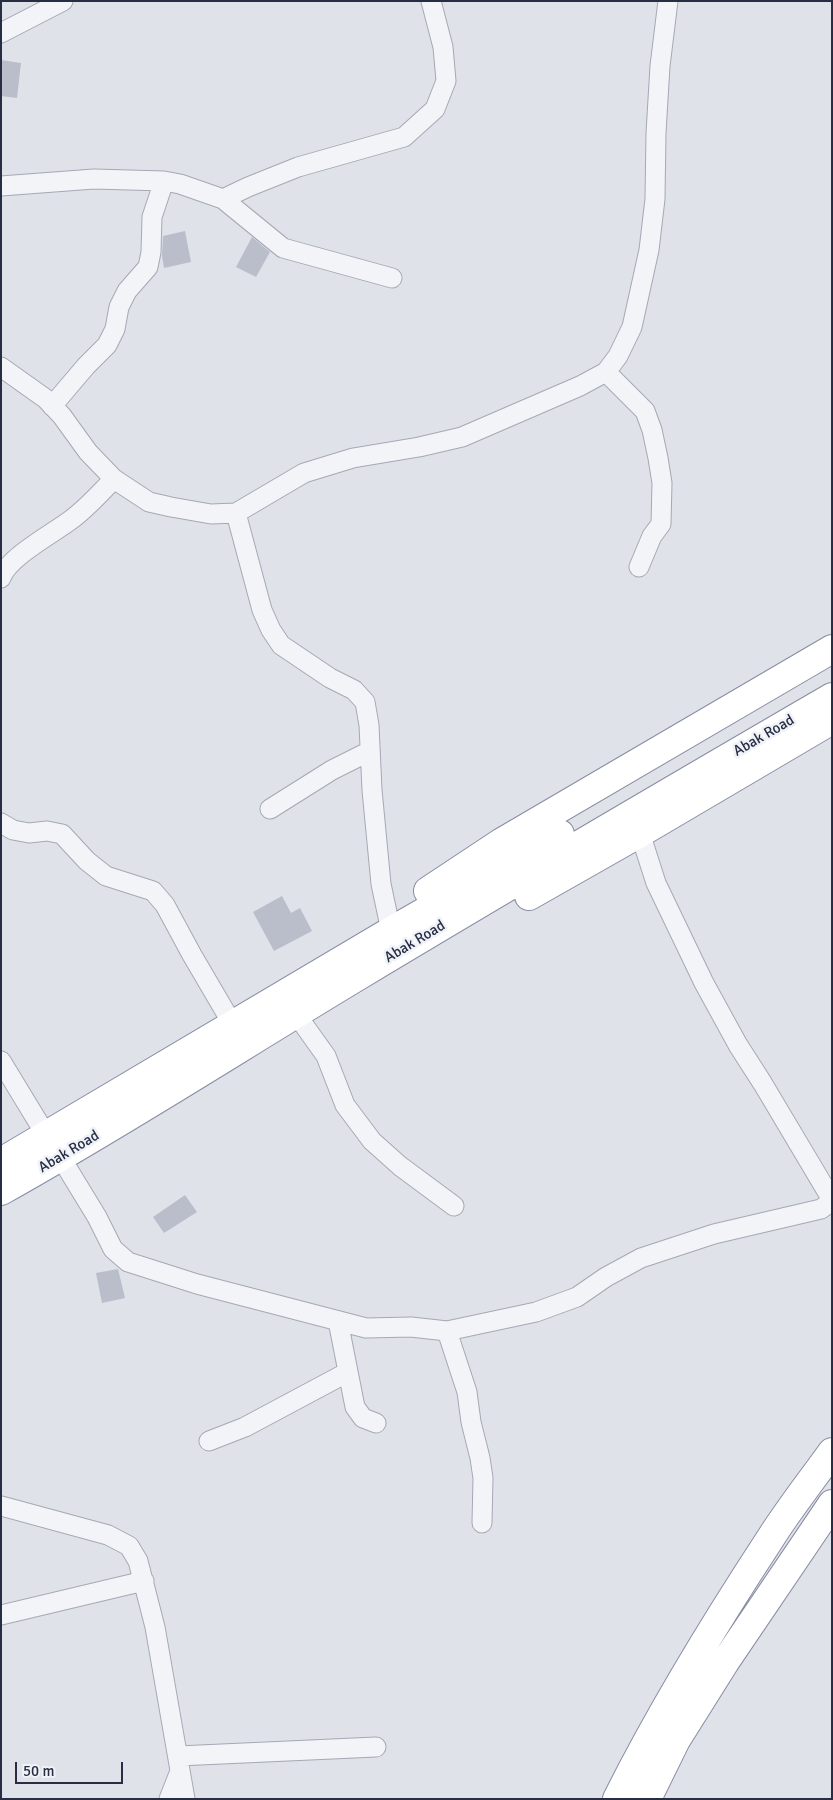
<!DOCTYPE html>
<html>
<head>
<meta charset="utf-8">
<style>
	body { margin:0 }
	#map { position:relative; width:833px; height:1800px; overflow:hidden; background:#e0e2ea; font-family:Signika,sans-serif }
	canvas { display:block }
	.frame { position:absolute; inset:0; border:2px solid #272d43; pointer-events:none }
	.scale { position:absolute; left:15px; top:1762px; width:108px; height:22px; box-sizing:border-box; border:2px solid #272d43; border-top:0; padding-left:6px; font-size:15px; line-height:18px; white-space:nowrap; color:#272d43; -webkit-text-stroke:4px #eff2f7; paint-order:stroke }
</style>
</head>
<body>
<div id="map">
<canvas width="833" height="1800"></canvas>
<div class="frame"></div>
<div class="scale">50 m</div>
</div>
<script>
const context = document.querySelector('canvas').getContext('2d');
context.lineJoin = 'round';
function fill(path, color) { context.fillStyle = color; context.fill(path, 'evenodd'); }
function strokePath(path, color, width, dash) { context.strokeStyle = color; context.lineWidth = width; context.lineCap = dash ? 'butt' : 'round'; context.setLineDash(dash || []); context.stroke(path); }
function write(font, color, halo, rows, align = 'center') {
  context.font = font + ' Signika,sans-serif'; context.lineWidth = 5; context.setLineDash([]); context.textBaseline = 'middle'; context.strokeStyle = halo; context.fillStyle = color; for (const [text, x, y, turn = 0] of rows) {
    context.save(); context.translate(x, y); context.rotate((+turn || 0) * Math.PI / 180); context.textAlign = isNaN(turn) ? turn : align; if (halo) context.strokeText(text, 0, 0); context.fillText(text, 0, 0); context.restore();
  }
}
fill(new Path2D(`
	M 1,60 L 21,63 L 17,98 L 1,96 Z
	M 185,231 L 191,262 L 164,268 L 162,256 L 163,236 Z
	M 252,237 L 270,252 L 256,277 L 236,267 Z
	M 282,896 L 291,913 L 300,908 L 312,931 L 274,951 L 253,912 Z
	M 185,1195 L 197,1212 L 164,1233 L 153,1217 Z
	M 118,1269 L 125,1298 L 102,1303 L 96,1273 Z`), '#b9beca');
const minor = new Path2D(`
	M 1,33 L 63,1
	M 1,186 L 94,179 L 164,181 L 180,184 L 223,199 L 283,248 L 392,278
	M 223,199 L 248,187 L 298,167 L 404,137 L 435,109 L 446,81 L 443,47 L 431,1
	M 1,367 L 46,399 L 62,416 L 88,452 L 114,479 L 149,502 L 171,507 L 211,514 L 236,513 L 304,473 L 353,458 L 419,447 L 462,437 L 580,386 L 606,372 L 618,356 L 632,327 L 649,250 L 655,199 L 656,133 L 660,66 L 668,1
	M 606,372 L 645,411 L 652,430 L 658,458 L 662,483 L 661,524 L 652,536 L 639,567
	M 52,406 L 86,366 L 107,345 L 115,329 L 119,307 L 127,291 L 148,267 L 151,252 L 152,217 L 164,181
	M 236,513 L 262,610 L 271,630 L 281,645 L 330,678 L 354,690 L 365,702 L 369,725 L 372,790 L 381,884 L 391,931
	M 1,578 C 8,557 54,533 72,519 C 87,508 100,493 114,479
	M 270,809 L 332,770 L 370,751
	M 1,823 L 13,830 L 29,833 L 47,831 L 62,834 L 87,861 L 106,876 L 153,891 L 165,905 L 192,955 L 233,1025
	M 640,833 L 656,883 L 704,983 L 738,1045 L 763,1084 L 832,1200
	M 296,1014 L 326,1056 L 345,1105 L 372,1141 L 400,1166 L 454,1206
	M 1,1061 L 46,1135
	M 61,1158 L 97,1217 L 113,1249 L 128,1262 L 197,1284 L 366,1328 L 411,1327 L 447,1331 L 536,1312 L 577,1297 L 606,1277 L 641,1258 L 714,1234 L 821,1209 L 832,1201
	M 338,1321 L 355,1407 L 363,1418 L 376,1423
	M 447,1331 L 467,1392 L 471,1422 L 480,1458 L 483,1478 L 482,1523
	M 209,1441 L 245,1427 L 348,1372
	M 1,1506 L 108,1535 L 129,1546 L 138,1561 L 155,1627 L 185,1799
	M 1,1615 L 144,1581
	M 178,1756 L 376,1747
	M 169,1799 L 180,1771`);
const highway = new Path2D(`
	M 428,891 L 502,842 L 832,649
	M 529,896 L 640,833 L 832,720
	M 1,1162 L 391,931 L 560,834
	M 1,1191 C 121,1124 237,1049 355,978 C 513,883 672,790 832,697
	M 617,1799 C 662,1709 715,1623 770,1539 C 789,1509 811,1481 832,1452
	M 647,1799 L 676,1740 L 725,1662 L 832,1504`);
strokePath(minor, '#a5a8b5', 21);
strokePath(highway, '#868da2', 30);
strokePath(minor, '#f3f4f8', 19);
strokePath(highway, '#fff', 28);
write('15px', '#272d43', '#eff2f7', [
	["Abak Road",764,736,-30],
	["Abak Road",415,942,-31],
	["Abak Road",69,1152,-31]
]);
</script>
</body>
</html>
